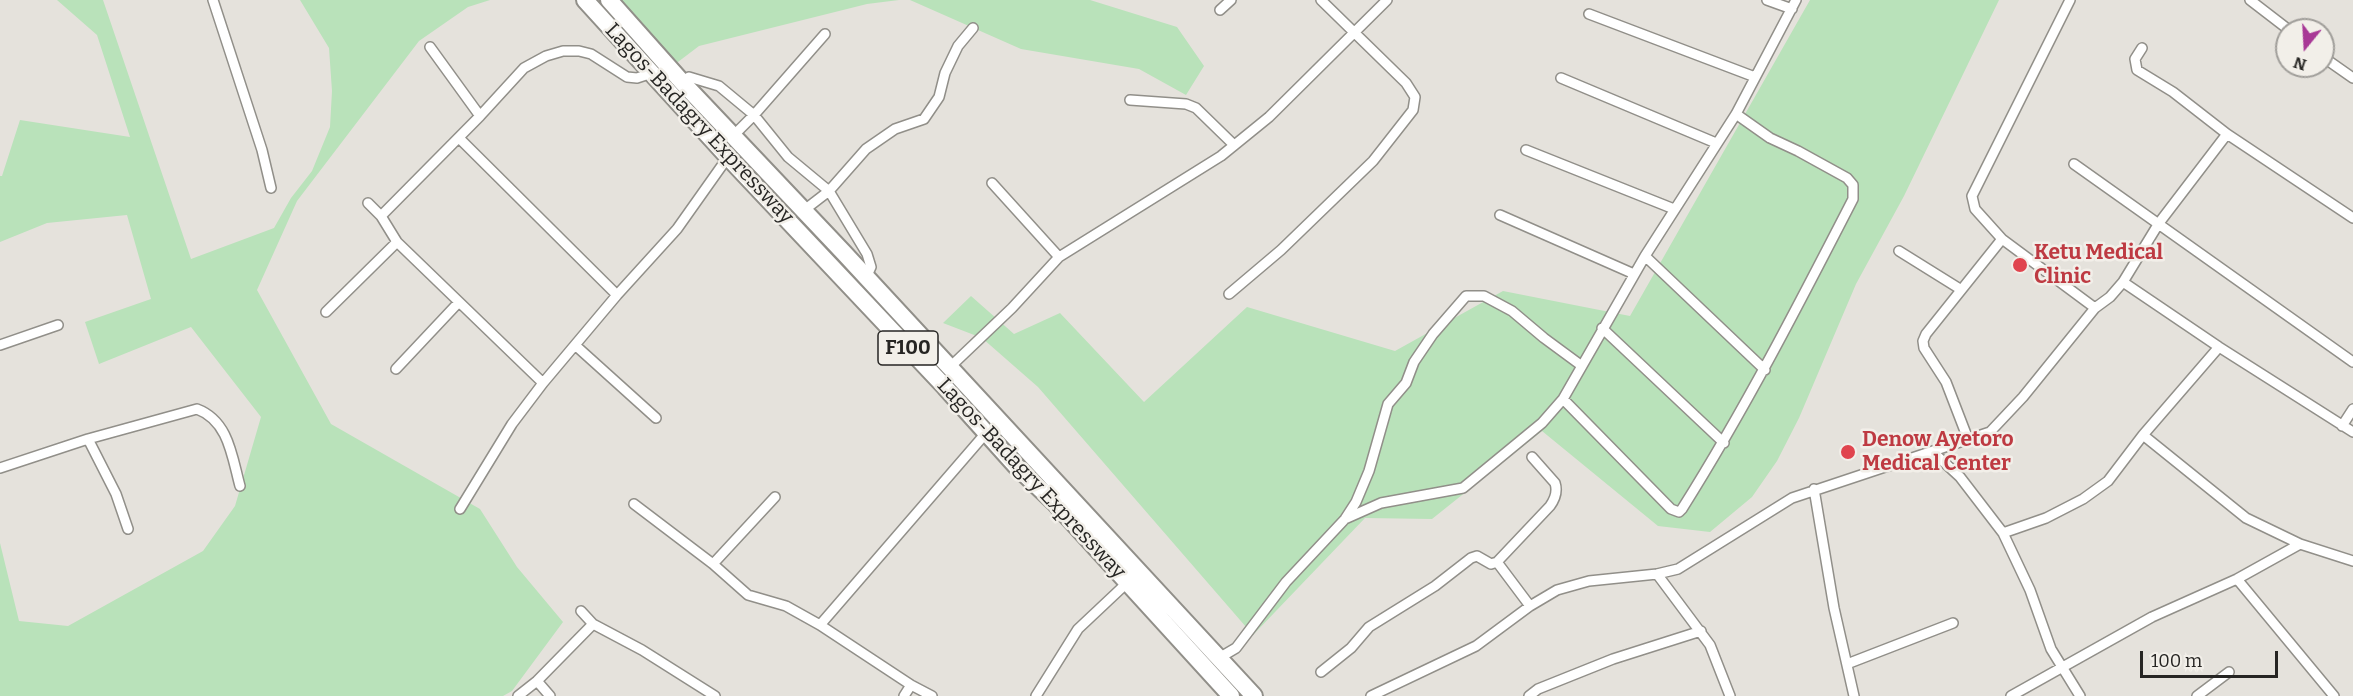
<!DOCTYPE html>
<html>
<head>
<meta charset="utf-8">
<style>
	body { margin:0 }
	#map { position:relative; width:2353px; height:696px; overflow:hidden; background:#e5e2dc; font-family:Bitter,serif }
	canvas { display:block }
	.north { position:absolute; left:2275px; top:18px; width:60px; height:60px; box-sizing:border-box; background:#f2efe9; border:2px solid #a09e9a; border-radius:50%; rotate:198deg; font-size:16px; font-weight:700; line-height:24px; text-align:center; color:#262523 }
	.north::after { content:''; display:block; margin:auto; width:21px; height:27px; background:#a83896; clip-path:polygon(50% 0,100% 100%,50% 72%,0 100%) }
	.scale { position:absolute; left:2140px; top:651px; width:138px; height:27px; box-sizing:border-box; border:3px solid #262523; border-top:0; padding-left:8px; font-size:18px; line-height:21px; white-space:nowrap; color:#262523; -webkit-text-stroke:4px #f2efe9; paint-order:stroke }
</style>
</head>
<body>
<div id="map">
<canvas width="2353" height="696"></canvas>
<div class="north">N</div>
<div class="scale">100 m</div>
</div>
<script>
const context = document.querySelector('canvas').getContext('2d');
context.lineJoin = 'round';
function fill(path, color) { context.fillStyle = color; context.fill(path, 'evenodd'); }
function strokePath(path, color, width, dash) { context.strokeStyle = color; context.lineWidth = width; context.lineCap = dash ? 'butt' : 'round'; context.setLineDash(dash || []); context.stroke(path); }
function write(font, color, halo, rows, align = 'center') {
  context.font = font + ' Bitter,serif'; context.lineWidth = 5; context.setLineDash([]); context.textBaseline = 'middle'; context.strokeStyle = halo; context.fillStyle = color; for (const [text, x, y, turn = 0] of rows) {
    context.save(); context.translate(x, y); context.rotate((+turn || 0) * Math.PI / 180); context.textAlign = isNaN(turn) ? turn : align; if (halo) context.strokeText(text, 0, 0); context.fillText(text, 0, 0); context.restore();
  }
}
fill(new Path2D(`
	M 57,0 L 103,0 L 191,259 L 274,228 L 291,198 L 312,171 L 330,127 L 332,91 L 329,48 L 300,0 L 490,0 L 468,7 L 419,41 L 297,201 L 257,290 L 331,424 L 480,509 L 517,567 L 563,622 L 512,691 L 503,696 L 0,696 L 0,543 L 19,621 L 68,626 L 203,551 L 235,506 L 261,417 L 191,327 L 99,364 L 85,322 L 151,299 L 127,215 L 47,223 L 0,242 L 0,176 L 2,176 L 20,120 L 130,137 L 97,35 Z
	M 618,0 L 899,0 L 867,4 L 699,46 L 670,68 Z
	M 910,0 L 1090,0 L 1177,27 L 1204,66 L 1186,95 L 1139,69 L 1021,49 Z
	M 1810,0 L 1999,0 L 1904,196 L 1856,284 L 1799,418 L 1777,461 L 1752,497 L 1710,532 L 1658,526 L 1542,431 L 1432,519 L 1365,518 L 1253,635 L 1038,387 L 982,338 L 943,323 L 971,296 L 1014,334 L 1060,313 L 1144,402 L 1247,307 L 1395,351 L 1503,291 L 1630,316 Z`), '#b9e2ba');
const street = new Path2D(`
	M 213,0 L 262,150 L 271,188
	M 1767,0 L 1792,9
	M 2070,0 L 1972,196 L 1975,209 L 2002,239 L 2095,308 L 2110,297 L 2123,282 L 2219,347 L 2353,432
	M 2250,0 L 2289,30
	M 1220,10 L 1231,0
	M 1589,14 L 1755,77
	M 430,47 L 480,116
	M 2142,48 L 2135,59 L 2137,70 L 2173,92 L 2227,134 L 2353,218
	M 2323,57 L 2353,78
	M 1561,78 L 1716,143
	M 682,82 L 689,77 L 719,86 L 754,115 L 788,157 L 829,191 L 867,254 L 871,267 L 866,278
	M 1130,100 L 1186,104 L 1196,108 L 1234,145
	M 734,135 L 754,115 L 825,34
	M 459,138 L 617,295
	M 1526,150 L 1674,209
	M 2074,164 L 2353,362
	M 992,183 L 1059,257
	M 368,203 L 381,216 L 397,242 L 543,383
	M 803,211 L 829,191 L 866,149 L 895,129 L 924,119 L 939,97 L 945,73 L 958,46 L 973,28
	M 1500,215 L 1634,274
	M 381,216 L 480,116 L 524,68 L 546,56 L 563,51 L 579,51 L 591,54 L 627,77 L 637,78 L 652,73
	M 1899,251 L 1960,289
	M 1645,256 L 1765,370
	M 2123,282 L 2159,223 L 2227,134
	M 1229,294 L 1281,250 L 1373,161 L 1413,110 L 1415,97 L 1406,83 L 1321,0
	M 326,312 L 397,242
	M 1602,328 L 1724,443
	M 0,345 L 58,325
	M 575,345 L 656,418
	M 949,368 L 1012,308 L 1059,257 L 1221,156 L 1269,117 L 1387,0
	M 396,369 L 459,302
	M 1563,399 L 1671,509 L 1679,512 L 1682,509 C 1745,409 1799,304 1853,199 L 1853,185 L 1847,178 L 1798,151 L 1770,138 L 1736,114
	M 2342,426 L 2353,409
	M 2143,435 L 2246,518 L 2300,544 L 2353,561
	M 88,439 L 116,494 L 128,529
	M 1968,439 L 1946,382 L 1924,348 L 1923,341 L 1926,334 L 2002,239
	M 1933,452 L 1960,477 L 2003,533 L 2030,590 L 2051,649 L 2080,696
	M 0,468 L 88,439 L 197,409 C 229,421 232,457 240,486
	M 1814,489 L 1834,608 L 1854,696
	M 634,504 L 713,564 L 748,595 L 786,606 L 820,625 L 911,685 L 932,696
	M 460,509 L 512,424 L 543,383 L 617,295 L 677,229 L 728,157
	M 1345,519 L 1381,503 L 1463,488 L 1542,423 L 1563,399 L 1645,256 L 1736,114 L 1796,0
	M 2003,533 L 2046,518 L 2083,499 L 2108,481 L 2143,435 L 2219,347
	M 1497,562 L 1530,606
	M 713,564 L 775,497
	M 1657,574 L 1710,645 L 1730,696
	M 2237,579 L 2334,696
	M 581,611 L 593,624 L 642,650 L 715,696
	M 820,625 L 986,433
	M 1219,658 L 1236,648 L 1286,582 L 1345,519 L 1356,502 L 1369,471 L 1388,404 L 1406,383 L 1414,362 L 1433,334 L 1466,296 L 1484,296 L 1512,311 L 1544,338 L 1582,366
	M 1847,664 L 1953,623
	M 1321,672 L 1351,648 L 1369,627 L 1435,586 L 1471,558 L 1477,556 L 1491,564 L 1497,562 L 1550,506 C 1555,499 1558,492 1555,483 L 1532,457
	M 537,681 L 550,696
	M 518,696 L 537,681 L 593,624
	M 904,696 L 911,685
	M 1036,696 L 1078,629 L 1129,581
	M 1371,696 L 1476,646 L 1530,606 L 1557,590 L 1589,581 L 1657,574 L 1678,569 L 1792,498 L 1990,432 L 2023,397 L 2095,308
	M 1529,696 L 1538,689 L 1613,659 L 1701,631
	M 2011,696 L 2152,617 L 2237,579 L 2300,544
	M 2197,696 L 2229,672`);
const highway = new Path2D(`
	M 585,0 L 728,157 L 945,387 L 1016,466 L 1055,503 L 1231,696
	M 609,0 L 682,82 L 844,253 L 1254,696`);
strokePath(street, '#918f89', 12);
strokePath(highway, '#918f89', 20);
strokePath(street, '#fff', 9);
strokePath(highway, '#fff', 16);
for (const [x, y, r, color] of [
	[2020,265,8,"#e0444e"],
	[1848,452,8,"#e0444e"]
]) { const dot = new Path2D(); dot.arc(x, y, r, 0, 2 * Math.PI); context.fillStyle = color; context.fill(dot); strokePath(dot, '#f2efe9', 2); }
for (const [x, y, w] of [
	[908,348,60]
]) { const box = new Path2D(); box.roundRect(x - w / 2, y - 17, w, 34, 4.5); context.fillStyle = '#f2efe9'; context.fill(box); strokePath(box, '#262523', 1.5); }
write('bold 20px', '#262523', null, [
	["F100",908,348]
]);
write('21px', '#262523', '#f2efe9', [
	["Lagos-Badagry Expressway",699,124,47],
	["Lagos-Badagry Expressway",1031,479,47]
]);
write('bold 21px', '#be3a42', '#f2efe9', [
	["Ketu Medical",2034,253],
	["Clinic",2034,277],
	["Denow Ayetoro",1862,440],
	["Medical Center",1862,464]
], 'left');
</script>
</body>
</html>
